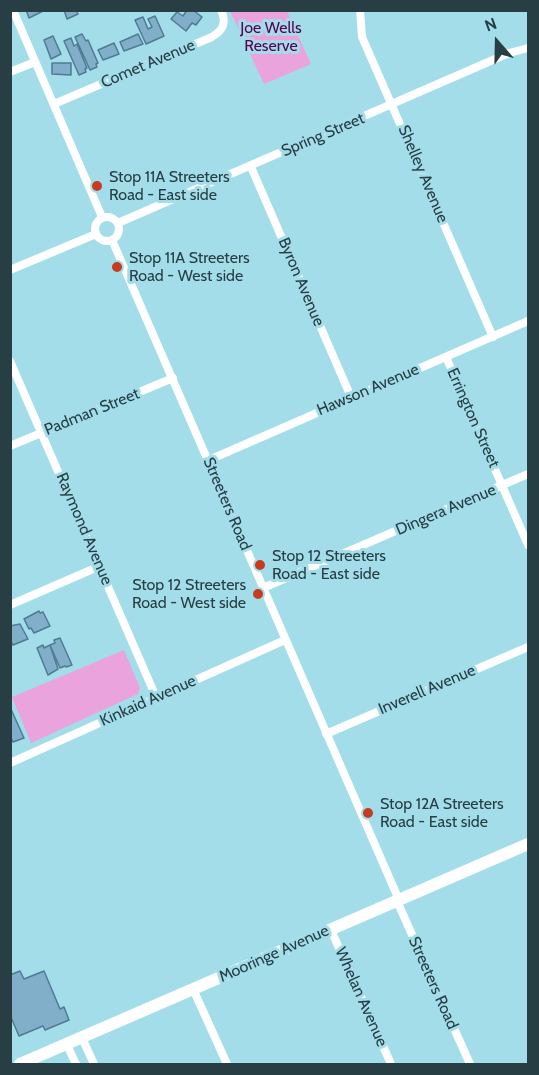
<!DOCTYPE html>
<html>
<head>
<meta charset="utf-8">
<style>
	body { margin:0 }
	#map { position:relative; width:539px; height:1075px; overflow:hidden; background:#a3ddea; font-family:Cabin,sans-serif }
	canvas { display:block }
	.frame { position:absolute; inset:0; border:12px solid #273f44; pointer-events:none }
	.north { position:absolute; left:467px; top:12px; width:60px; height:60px; -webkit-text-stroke:4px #a3ddea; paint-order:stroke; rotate:340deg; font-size:16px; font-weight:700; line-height:24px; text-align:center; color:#273f44 }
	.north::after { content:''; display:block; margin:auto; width:21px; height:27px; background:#273f44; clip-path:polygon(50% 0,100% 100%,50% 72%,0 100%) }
</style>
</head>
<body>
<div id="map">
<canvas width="539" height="1075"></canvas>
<div class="frame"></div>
<div class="north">N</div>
</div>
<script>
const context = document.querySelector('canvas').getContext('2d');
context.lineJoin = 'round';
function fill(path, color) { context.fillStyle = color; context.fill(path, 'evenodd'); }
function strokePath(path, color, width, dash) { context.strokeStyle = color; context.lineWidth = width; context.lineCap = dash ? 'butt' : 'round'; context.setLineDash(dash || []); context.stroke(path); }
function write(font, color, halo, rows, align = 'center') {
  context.font = font + ' Cabin,sans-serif'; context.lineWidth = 6; context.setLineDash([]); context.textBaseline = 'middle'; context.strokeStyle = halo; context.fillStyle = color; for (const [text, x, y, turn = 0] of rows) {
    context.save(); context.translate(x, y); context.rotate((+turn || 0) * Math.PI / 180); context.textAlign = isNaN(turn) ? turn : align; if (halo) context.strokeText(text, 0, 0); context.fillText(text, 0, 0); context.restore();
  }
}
fill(new Path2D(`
	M 230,11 L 287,11 L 311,64 L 264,84 Z
	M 124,650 L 140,688 L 138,694 L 31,743 L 12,697 Z`), '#eba3de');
const building = new Path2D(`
	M 26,10 L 45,10 L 29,18 Z
	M 64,10 L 76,10 L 78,14 L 67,19 Z
	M 187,10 L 193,10 L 202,17 L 196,25 L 192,23 L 186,31 L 171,19 L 177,12 L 183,16 Z
	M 155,16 L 164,36 L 146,44 L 135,20 L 143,17 L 148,29 L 152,27 L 148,19 Z
	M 82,34 L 86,41 L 88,40 L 98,63 L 96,64 L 97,67 L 90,70 L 75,37 Z
	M 138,34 L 143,44 L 124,51 L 120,42 Z
	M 53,36 L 61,54 L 51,59 L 44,40 Z
	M 71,38 L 74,46 L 77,44 L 87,68 L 85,69 L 86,72 L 79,75 L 64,41 Z
	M 114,43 L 119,54 L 103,60 L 98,50 Z
	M 52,63 L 71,63 L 71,75 L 52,74 Z
	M 39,611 L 40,613 L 43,612 L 50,626 L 34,633 L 31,628 L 29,629 L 24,619 Z
	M 20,624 L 28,639 L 13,645 L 10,640 L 10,626 Z
	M 60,638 L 72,665 L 66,667 L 65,666 L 60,668 L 50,645 L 55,643 L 54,640 Z
	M 43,645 L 44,648 L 50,645 L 58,669 L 48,675 L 37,648 Z
	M 10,707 L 24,738 L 13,742 L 10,736 Z
	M 20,971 L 24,979 L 44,971 L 60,1009 L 64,1007 L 69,1020 L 45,1030 L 43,1026 L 19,1036 L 10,1015 L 10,975 Z`);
fill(building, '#81afc9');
strokePath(building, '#4f7b93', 1.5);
strokePath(new Path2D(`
	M 13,10 L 102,217
	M 360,10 L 362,37 L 493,337
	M 10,72 L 35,62
	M 54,104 L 212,37 C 223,30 227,23 221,10
	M 251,167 L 351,397
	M95 229a12 12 0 1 1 24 0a12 12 0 1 1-24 0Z
	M 118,223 L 509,53 L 528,48
	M 112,240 L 399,900
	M 10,270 L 96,234
	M 446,357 L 528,545
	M 10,361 L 156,697
	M 10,446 L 173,378
	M 209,460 L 528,321
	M 263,588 L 528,474
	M 10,605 L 100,566
	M 326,734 L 528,647
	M 10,763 L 285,640
	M 397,901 L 470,1064
	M 331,930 L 391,1064
	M 193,989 L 227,1064
	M 82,1038 L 94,1064
	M 67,1045 L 76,1064`), '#fff', 8);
strokePath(new Path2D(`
	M 20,1064 L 528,844`), '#fff', 12);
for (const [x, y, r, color] of [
	[97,186,6,"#c73c20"],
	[117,267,6,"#c73c20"],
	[260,565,6,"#c73c20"],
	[258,594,6,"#c73c20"],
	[368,813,6,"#c73c20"]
]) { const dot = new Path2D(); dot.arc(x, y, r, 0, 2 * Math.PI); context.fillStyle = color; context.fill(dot); strokePath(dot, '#a3ddea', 2); }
write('16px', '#5b0053', '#a3ddea', [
	["Joe Wells",271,28],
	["Reserve",271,46]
]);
write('16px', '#273f44', '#a3ddea', [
	["Comet Avenue",148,64,-23],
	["Spring Street",323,135,-23],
	["Shelley Avenue",423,174,67],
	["Byron Avenue",301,282,67],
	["Hawson Avenue",368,390,-23],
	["Padman Street",92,412,-22],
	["Errington Street",473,418,66],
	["Streeters Road",227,504,67],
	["Dingera Avenue",446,510,-23],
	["Raymond Avenue",84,529,67],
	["Inverell Avenue",427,690,-23],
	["Kinkaid Avenue",148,701,-24],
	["Mooringe Avenue",274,954,-24],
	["Streeters Road",433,983,66],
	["Whelan Avenue",361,997,66]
]);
write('16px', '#273f44', '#a3ddea', [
	["Stop 11A Streeters",109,177],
	["Road - East side",109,195],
	["Stop 11A Streeters",129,258],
	["Road - West side",129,276],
	["Stop 12 Streeters",272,556],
	["Road - East side",272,574],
	["Stop 12 Streeters",246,585,"right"],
	["Road - West side",246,603,"right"],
	["Stop 12A Streeters",380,804],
	["Road - East side",380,822]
], 'left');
</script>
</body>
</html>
